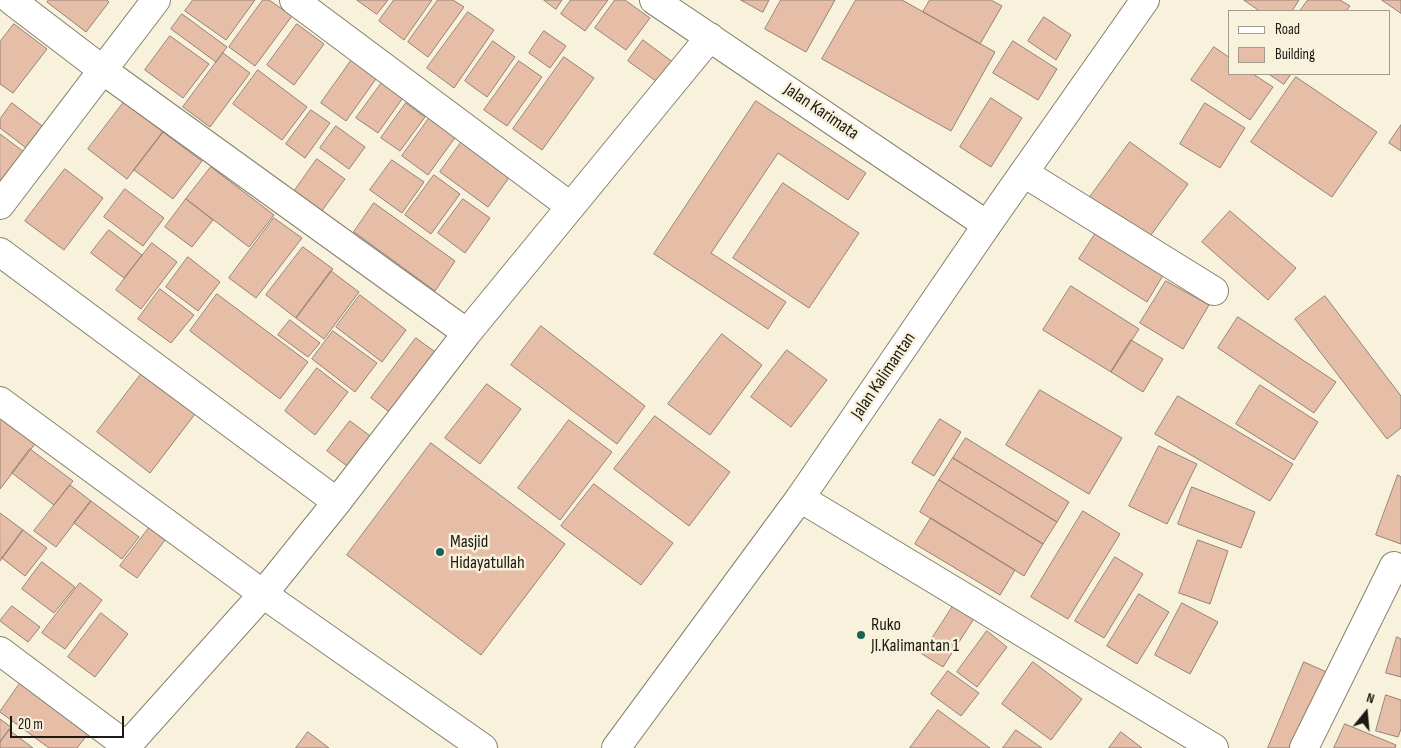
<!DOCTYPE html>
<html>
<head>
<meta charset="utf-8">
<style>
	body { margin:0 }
	#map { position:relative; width:1401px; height:748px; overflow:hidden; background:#f8f1dc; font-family:"Sofia Sans Condensed",sans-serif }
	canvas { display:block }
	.legend { position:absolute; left:1228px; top:10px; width:162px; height:65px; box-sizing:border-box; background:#f8f1dc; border:1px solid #a09b8c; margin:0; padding:6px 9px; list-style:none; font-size:15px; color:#1c1a13 }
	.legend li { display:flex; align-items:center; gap:10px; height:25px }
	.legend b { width:25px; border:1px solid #a09b8c }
	.north { position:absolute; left:1341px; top:688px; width:50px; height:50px; -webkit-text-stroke:4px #f8f1dc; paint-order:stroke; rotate:17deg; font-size:14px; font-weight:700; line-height:20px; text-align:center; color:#1c1a13 }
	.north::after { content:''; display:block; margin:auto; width:18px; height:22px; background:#1c1a13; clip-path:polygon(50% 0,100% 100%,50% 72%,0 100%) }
	.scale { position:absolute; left:10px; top:716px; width:114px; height:22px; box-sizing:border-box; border:2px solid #1c1a13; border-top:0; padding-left:6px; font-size:15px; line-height:18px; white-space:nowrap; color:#1c1a13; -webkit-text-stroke:4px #f8f1dc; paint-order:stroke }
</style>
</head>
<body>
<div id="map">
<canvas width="1401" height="748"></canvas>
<ul class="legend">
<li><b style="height:6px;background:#fff"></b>Road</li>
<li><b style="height:14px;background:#e6bda6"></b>Building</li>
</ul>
<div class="north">N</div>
<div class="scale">20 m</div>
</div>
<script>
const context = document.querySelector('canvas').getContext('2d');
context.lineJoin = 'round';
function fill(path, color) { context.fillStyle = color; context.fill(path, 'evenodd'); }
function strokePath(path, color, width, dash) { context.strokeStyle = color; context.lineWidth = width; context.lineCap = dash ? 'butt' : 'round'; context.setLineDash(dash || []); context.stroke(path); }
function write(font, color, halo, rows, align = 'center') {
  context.font = font + ' "Sofia Sans Condensed",sans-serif'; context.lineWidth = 5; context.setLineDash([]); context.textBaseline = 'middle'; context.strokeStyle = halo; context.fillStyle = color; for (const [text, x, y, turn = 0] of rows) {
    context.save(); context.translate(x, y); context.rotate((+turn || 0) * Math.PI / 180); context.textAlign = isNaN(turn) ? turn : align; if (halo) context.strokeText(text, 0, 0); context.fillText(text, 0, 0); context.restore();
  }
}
const building = new Path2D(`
	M 49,0 L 107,0 L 109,2 L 86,32 L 47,2 Z
	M 193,0 L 255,0 L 226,40 L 185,11 Z
	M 263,0 L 269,0 L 292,16 L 255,66 L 229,47 Z
	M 357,0 L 388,0 L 377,14 Z
	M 394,0 L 432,0 L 404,40 L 379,21 Z
	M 438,0 L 453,0 L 464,7 L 428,57 L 408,42 Z
	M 544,0 L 562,0 L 556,9 Z
	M 571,0 L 608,0 L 585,31 L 561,14 Z
	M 615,0 L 625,0 L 650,18 L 626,50 L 595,28 Z
	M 741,0 L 769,0 L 763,12 Z
	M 781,0 L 835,0 L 806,52 L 765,29 Z
	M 856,0 L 902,0 L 995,52 L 951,131 L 822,59 Z
	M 930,0 L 991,0 L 1002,6 L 980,44 L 923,12 Z
	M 1244,0 L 1299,0 L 1292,11 L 1260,11 Z
	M 1308,0 L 1340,0 L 1350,6 L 1346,11 L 1300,11 Z
	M 1382,0 L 1401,0 L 1401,13 Z
	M 468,12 L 494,30 L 454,88 L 427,68 Z
	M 182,14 L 227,47 L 216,62 L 171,29 Z
	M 1044,17 L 1071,35 L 1056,60 L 1028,41 Z
	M 14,24 L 47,49 L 13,93 L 0,84 L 0,42 Z
	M 297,24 L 324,44 L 294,85 L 267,65 Z
	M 544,31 L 566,46 L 550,68 L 529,53 Z
	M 170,36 L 209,64 L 183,98 L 145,70 Z
	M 643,40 L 674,63 L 660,84 L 628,61 Z
	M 493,41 L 515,57 L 487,97 L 465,81 Z
	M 1013,41 L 1057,69 L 1038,100 L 993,73 Z
	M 1214,47 L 1230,58 L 1230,74 L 1253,74 L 1273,87 L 1250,120 L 1191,80 Z
	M 223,53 L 250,73 L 210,127 L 183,107 Z
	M 564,57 L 594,78 L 542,150 L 513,129 Z
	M 353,58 L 378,76 L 346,121 L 321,103 Z
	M 519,61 L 542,77 L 507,126 L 484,110 Z
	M 258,70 L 307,107 L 282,140 L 233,104 Z
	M 1269,74 L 1291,74 L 1284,84 Z
	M 386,77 L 407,92 L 378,133 L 356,118 Z
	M 1296,77 L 1377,132 L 1332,197 L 1251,142 Z
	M 991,98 L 1022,118 L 991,167 L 960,147 Z
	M 756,101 L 866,173 L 848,200 L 778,153 L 711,253 L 786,302 L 768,329 L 654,254 Z
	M 124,102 L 163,132 L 127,179 L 88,149 Z
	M 12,103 L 50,132 L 34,154 L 0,128 L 0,119 Z
	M 406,103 L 425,117 L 400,151 L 381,138 Z
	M 1205,103 L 1245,128 L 1220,168 L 1180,144 Z
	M 311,110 L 330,123 L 305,158 L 286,144 Z
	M 430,117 L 457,135 L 428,175 L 402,156 Z
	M 1401,125 L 1401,151 L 1389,143 Z
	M 336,126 L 365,147 L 349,169 L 320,148 Z
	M 163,132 L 202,161 L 173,199 L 134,170 Z
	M 0,134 L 32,158 L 0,199 Z
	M 465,137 L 513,172 L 488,207 L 440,172 Z
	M 1130,142 L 1188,184 L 1148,239 L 1090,197 Z
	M 317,159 L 345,179 L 321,212 L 293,193 Z
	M 392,160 L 424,182 L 402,213 L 370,190 Z
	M 211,167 L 274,215 L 249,247 L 186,199 Z
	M 65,169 L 103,198 L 64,250 L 25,221 Z
	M 434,175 L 460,194 L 431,234 L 405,215 Z
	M 783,183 L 859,233 L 809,308 L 733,258 Z
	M 125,189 L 164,218 L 143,246 L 104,217 Z
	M 186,199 L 213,220 L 192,247 L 165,227 Z
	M 463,199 L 490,218 L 465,253 L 438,233 Z
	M 374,203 L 455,261 L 435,291 L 354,232 Z
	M 1230,211 L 1296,268 L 1268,300 L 1202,242 Z
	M 274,218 L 302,238 L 256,298 L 229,278 Z
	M 1101,225 L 1168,267 L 1147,302 L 1079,259 Z
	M 109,230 L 142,255 L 124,278 L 91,253 Z
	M 152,243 L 177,262 L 141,309 L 116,290 Z
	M 303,247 L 333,269 L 296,318 L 266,295 Z
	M 188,257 L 220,282 L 198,311 L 166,287 Z
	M 331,271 L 359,292 L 324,339 L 296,318 Z
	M 1166,281 L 1209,305 L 1183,349 L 1140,323 Z
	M 1071,286 L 1139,329 L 1111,372 L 1043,330 Z
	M 160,289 L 194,315 L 171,343 L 138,319 Z
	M 217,294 L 308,362 L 280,399 L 190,331 Z
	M 360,295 L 406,330 L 382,362 L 336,327 Z
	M 1325,296 L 1401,396 L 1401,428 L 1387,439 L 1295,319 Z
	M 1238,317 L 1336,382 L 1314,413 L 1218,348 Z
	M 290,320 L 320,343 L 308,357 L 278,335 Z
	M 541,326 L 645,406 L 617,444 L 511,365 Z
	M 333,331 L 377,363 L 355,392 L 312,359 Z
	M 722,334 L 762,365 L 710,435 L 668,404 Z
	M 416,338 L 442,357 L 396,417 L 371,398 Z
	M 1131,340 L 1163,359 L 1143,392 L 1111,372 Z
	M 787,350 L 827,380 L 791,427 L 751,397 Z
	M 317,368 L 348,392 L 315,435 L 285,411 Z
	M 142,373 L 195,414 L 150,473 L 97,432 Z
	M 487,384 L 521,409 L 480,464 L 445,438 Z
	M 1260,385 L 1318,422 L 1294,460 L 1236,424 Z
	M 1040,390 L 1122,438 L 1089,494 L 1006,445 Z
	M 1178,396 L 1293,464 L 1270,501 L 1155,434 Z
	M 5,415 L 38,440 L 0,489 L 0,422 Z
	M 655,416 L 730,472 L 689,526 L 614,469 Z
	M 940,419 L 961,432 L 934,476 L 912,463 Z
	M 569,420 L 612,452 L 560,520 L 518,488 Z
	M 350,421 L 377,441 L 354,471 L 327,451 Z
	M 966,438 L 1069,502 L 1057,522 L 953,458 Z
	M 431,443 L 565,544 L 481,655 L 347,555 Z
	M 1159,446 L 1197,464 L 1167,524 L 1129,506 Z
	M 30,449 L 73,481 L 54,505 L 12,473 Z
	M 953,458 L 1057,522 L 1043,544 L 939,480 Z
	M 1398,475 L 1401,477 L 1401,544 L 1376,535 Z
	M 939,480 L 1043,544 L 1024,576 L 920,512 Z
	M 594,484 L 673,543 L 641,585 L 561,526 Z
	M 70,485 L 91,501 L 56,547 L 34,531 Z
	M 1192,487 L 1255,512 L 1241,548 L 1178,524 Z
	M 91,501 L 139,537 L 122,559 L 74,523 Z
	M 1083,511 L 1120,534 L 1068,619 L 1031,597 Z
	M 0,513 L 23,530 L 0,561 Z
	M 931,518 L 1015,570 L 1000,595 L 915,544 Z
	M 149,528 L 165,540 L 137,578 L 120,566 Z
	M 23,530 L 47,548 L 25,576 L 2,558 Z
	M 1198,540 L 1228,551 L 1210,604 L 1179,593 Z
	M 1115,557 L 1143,574 L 1104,638 L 1075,621 Z
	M 42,562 L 75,587 L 54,613 L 22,589 Z
	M 80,583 L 102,600 L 65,649 L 42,633 Z
	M 1139,594 L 1169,612 L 1137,664 L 1107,646 Z
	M 955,603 L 975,617 L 943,667 L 922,654 Z
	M 1182,603 L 1218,622 L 1190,674 L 1155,655 Z
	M 12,606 L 40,627 L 28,642 L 0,621 Z
	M 101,613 L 128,634 L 95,677 L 68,657 Z
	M 987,631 L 1007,647 L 977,687 L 957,672 Z
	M 1397,637 L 1401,639 L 1401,677 L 1386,673 Z
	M 1033,662 L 1082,699 L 1051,740 L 1002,704 Z
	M 1304,662 L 1331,674 L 1299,748 L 1268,748 Z
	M 948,671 L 979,693 L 961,716 L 931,694 Z
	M 23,679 L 91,730 L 77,748 L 49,748 L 0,712 Z
	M 1386,695 L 1401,700 L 1401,729 L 1398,737 L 1376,731 Z
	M 938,710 L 990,748 L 910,748 Z
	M 0,719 L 11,727 L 0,742 Z
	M 1345,724 L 1396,745 L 1395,748 L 1334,748 Z
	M 9,730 L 33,748 L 0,748 L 0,742 Z
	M 1016,730 L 1042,748 L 1003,748 Z
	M 308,732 L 329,748 L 296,748 Z
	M 1121,732 L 1142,748 L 1109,748 Z`);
fill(building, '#e6bda6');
strokePath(building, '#958177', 1);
const minor = new Path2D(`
	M 11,0 L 104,71 L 467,333
	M 294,0 L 570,206
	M 654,0 L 987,225
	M 1024,173 L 1214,291
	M 0,205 L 156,0
	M 0,252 L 337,502
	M 0,401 L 263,594 L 483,748
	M 800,498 L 1214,748
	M 0,651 L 127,746
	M 125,748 L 263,594 L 337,502 L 467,333 L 710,37
	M 1304,748 L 1394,566`);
const highway = new Path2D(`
	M 616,748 L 800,498 L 987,225 L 1145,0`);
strokePath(minor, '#86806d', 30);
strokePath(highway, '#86806d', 30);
strokePath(minor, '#fff', 28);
strokePath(highway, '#fff', 28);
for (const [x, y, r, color] of [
	[440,552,5,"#1b6256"],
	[861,635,5,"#1b6256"]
]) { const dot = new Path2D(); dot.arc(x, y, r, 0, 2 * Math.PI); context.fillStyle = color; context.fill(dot); strokePath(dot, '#f8f1dc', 2); }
write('18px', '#1c1a13', '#f8f1dc', [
	["Jalan Karimata",821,112,34],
	["Jalan Kalimantan",884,376,-56]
]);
write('18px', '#1c1a13', '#f8f1dc', [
	["Masjid",450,542],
	["Hidayatullah",450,563],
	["Ruko",871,625],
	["Jl.Kalimantan 1",871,646]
], 'left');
</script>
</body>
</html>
